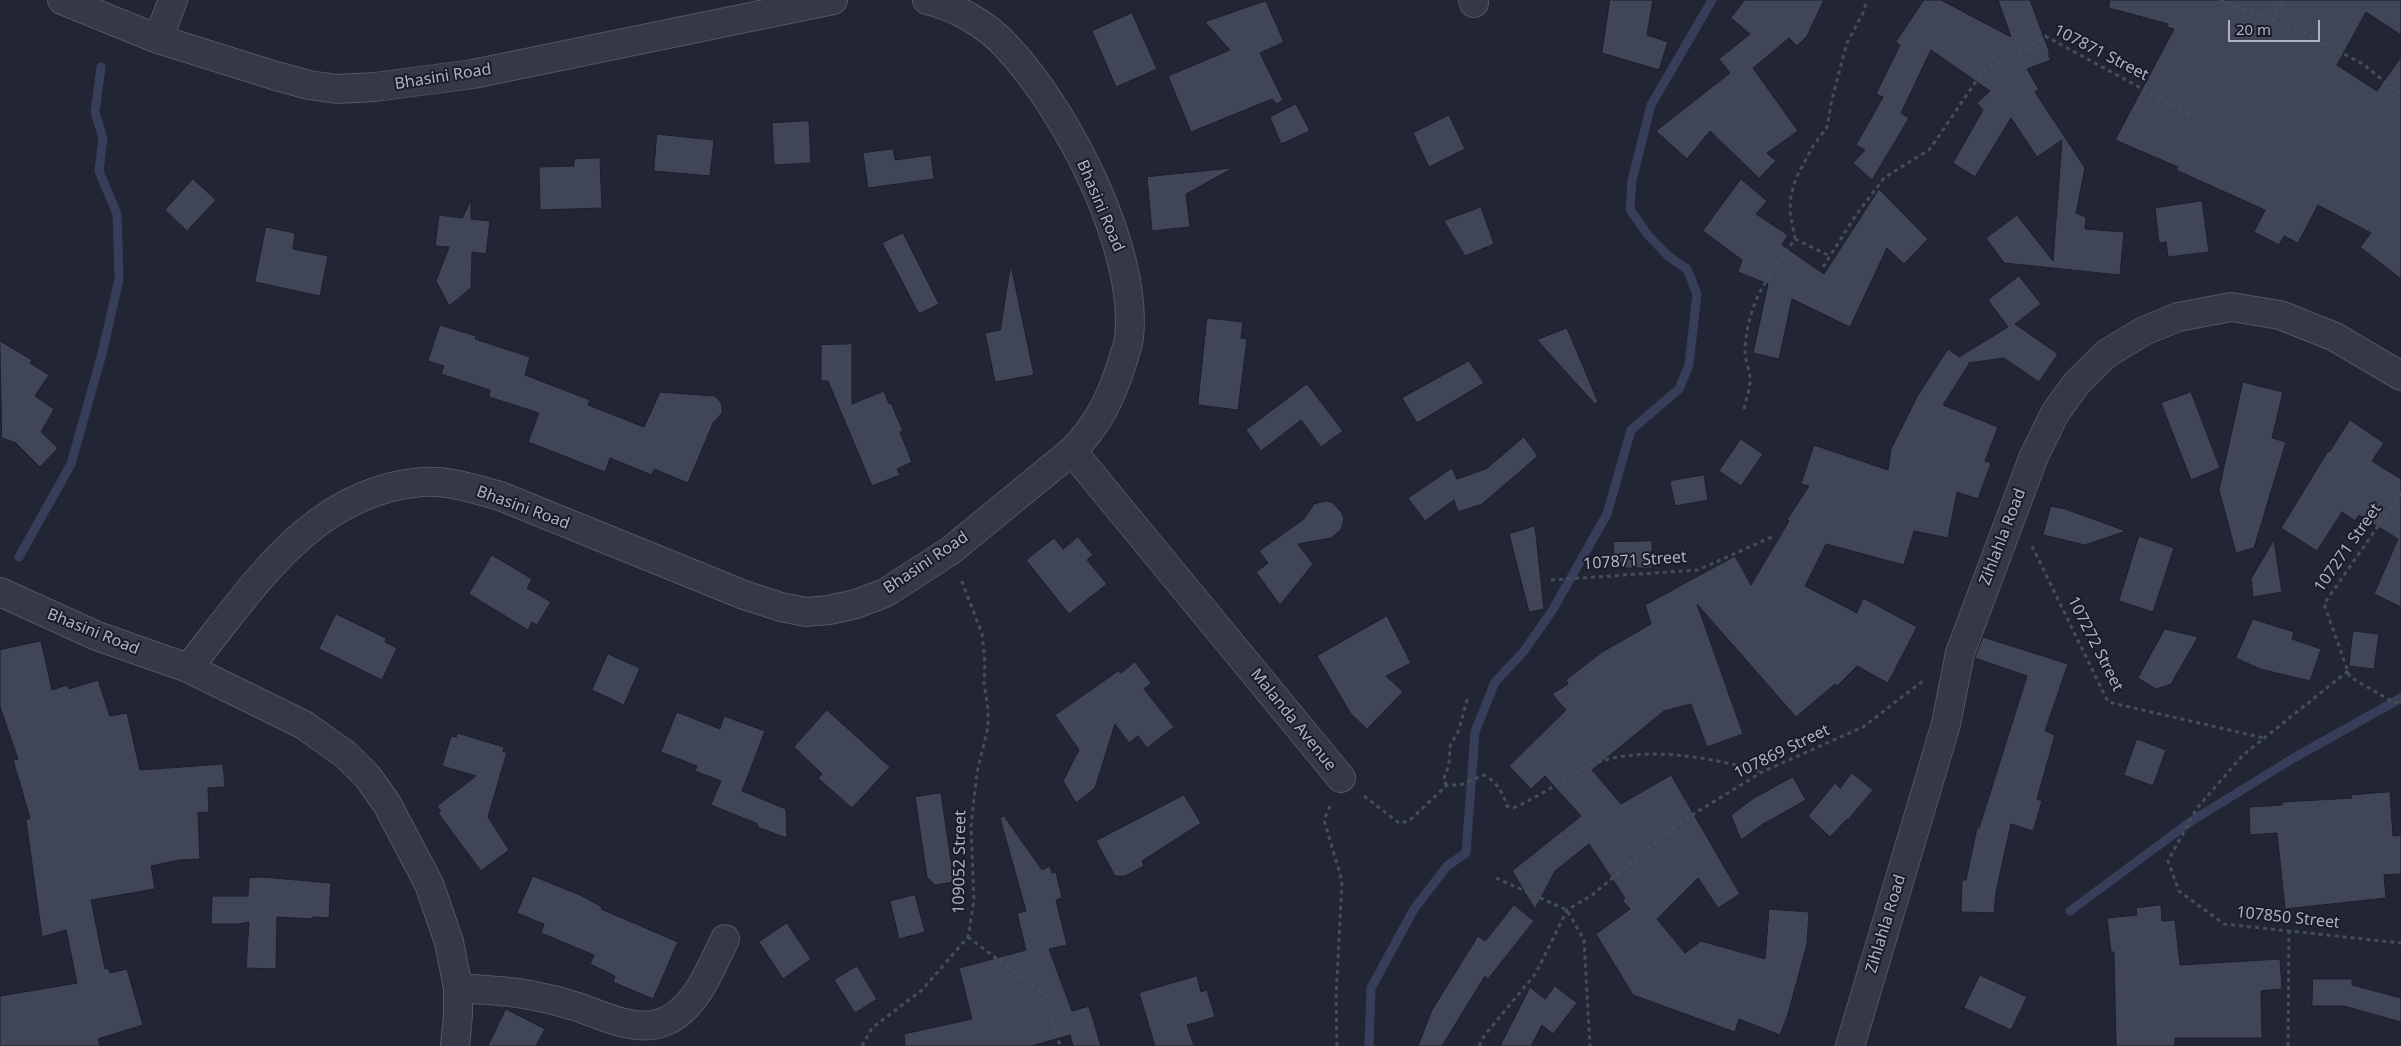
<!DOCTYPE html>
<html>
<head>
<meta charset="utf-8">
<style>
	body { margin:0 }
	#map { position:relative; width:2401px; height:1046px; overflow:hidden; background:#222634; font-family:"Noto Sans",sans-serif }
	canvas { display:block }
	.scale { position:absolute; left:2228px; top:20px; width:92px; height:22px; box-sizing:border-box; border:2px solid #afb2c2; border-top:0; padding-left:6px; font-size:15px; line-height:18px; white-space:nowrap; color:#afb2c2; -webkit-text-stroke:4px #1a1d29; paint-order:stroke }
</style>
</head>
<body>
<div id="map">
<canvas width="2401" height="1046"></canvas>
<div class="scale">20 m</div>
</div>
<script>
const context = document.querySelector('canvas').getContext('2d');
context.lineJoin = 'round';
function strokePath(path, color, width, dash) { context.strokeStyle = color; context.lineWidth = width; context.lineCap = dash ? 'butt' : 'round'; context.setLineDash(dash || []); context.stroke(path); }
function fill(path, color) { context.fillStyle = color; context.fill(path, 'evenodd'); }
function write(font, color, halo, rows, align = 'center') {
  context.font = font + ' "Noto Sans",sans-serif'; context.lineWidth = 4; context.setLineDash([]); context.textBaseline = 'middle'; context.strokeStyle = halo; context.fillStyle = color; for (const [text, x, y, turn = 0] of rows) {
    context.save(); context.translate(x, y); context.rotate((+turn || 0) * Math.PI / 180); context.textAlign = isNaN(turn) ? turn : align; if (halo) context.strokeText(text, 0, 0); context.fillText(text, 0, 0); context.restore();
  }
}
strokePath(new Path2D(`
	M 19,557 L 71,464 L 102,354 L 119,279 L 117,214 L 99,171 L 103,138 L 95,112 L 101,67
	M 2070,911 L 2190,822 L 2292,759 L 2401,698
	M 1369,1046 L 1371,988 L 1414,909 L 1447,866 L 1466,853 L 1475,732 L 1495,682 L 1524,651 L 1552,611 L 1607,514 L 1631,430 L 1679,389 L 1689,365 L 1697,294 L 1687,269 L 1668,256 L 1647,234 L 1630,209 L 1632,180 L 1651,105 L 1712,0`), '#373e5a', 9);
const building = new Path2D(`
	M 1610,0 L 1653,0 L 1647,35 L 1668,42 L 1659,70 L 1602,53 Z
	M 1745,0 L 1824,0 L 1807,36 L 1797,46 L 1789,38 L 1753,68 L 1798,131 L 1767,153 L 1776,161 L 1759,178 L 1710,131 L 1687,159 L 1656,131 L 1730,73 L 1719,59 L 1750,34 L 1731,18 Z
	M 1924,0 L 1941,0 L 2011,37 L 1998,0 L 2030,0 L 2049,51 L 2049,58 L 2053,59 L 2027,69 L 2039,90 L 2035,92 L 2085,168 L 2076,213 L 2086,217 L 2085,229 L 2124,232 L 2120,275 L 2004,263 L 1986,238 L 2017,215 L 2053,261 L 2062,140 L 2037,157 L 2011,118 L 1975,177 L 1953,163 L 1983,110 L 1977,103 L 1990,91 L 1931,50 L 1901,113 L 1909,118 L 1872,180 L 1853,163 L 1865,150 L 1856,145 L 1883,97 L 1876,94 L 1900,45 L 1896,42 Z
	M 2110,0 L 2401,0 L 2401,35 L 2366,12 L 2337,65 L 2377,91 L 2401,57 L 2401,279 L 2360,247 L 2371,233 L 2318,205 L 2298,243 L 2284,236 L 2279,245 L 2254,232 L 2265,210 L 2176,170 L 2178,167 L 2115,140 L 2174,29 L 2167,27 L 2168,24 L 2109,8 Z
	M 1266,1 L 1284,42 L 1260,53 L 1283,100 L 1277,104 L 1272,99 L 1191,132 L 1168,76 L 1230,50 L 1205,22 Z
	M 1132,13 L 1157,69 L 1116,87 L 1092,31 Z
	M 1296,104 L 1310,131 L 1281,144 L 1270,117 Z
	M 1449,115 L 1465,149 L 1429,167 L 1413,133 Z
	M 809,121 L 811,163 L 774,165 L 772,123 Z
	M 657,134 L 714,140 L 710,176 L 654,171 Z
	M 893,149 L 895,160 L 931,155 L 934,179 L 868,188 L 863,153 Z
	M 600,158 L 602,208 L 540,210 L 539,167 L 574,166 L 574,159 Z
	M 1233,168 L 1186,194 L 1190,227 L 1152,231 L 1147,177 Z
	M 193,179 L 216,200 L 187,231 L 165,210 Z
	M 1741,179 L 1767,201 L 1756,214 L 1788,235 L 1782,245 L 1824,274 L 1879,189 L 1928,239 L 1904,264 L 1887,248 L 1850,327 L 1792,299 L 1779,359 L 1753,353 L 1768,284 L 1738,272 L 1742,260 L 1703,231 Z
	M 471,200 L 471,219 L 490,221 L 486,254 L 472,252 L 471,288 L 449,306 L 436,281 L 449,247 L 435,246 L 439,215 L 462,218 Z
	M 2202,201 L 2209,252 L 2168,257 L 2166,242 L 2159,243 L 2155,208 Z
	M 1481,207 L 1494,244 L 1465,256 L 1444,221 Z
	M 266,227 L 295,233 L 293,249 L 328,256 L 320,296 L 255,282 Z
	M 903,233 L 939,304 L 919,314 L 882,243 Z
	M 1010,270 L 1012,270 L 1034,375 L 995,382 L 985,333 L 1000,330 Z
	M 2019,276 L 2041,304 L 2015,324 L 2058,354 L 2039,382 L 2004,358 L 1968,363 L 1969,364 L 1943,405 L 1998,427 L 1985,461 L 1991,463 L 1978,499 L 1957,492 L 1948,538 L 1914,531 L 1904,565 L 1826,544 L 1805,586 L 1857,613 L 1863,598 L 1917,627 L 1888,683 L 1857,666 L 1837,686 L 1835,684 L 1796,717 L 1697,604 L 1743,734 L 1707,747 L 1691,704 L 1664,711 L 1592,770 L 1621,804 L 1671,775 L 1740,894 L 1718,908 L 1698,878 L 1657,919 L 1685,953 L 1701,941 L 1765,959 L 1769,909 L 1809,912 L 1807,944 L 1788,1014 L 1780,1035 L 1739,1019 L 1735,1032 L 1633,995 L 1596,934 L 1630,909 L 1622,900 L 1625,898 L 1589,844 L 1555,871 L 1535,909 L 1512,871 L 1581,816 L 1545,776 L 1531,789 L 1509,766 L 1566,710 L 1552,694 L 1568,684 L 1566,680 L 1602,652 L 1651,624 L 1645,605 L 1735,556 L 1751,585 L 1789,521 L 1787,520 L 1809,486 L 1801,484 L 1814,445 L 1888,470 L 1891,449 L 1918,395 L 1948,349 L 1959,357 L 2008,327 L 1988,300 Z
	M 1207,318 L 1243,322 L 1241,338 L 1247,339 L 1238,410 L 1198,405 Z
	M 440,325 L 476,336 L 475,339 L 530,357 L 525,375 L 590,400 L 588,405 L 644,427 L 660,392 L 715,396 L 722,404 L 722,413 L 713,423 L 688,483 L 654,469 L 652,475 L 610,458 L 605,472 L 528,442 L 539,413 L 489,397 L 490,390 L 441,374 L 444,366 L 428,361 Z
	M 1567,328 L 1598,402 L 1595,404 L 1537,340 Z
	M 0,341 L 32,360 L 30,363 L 49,375 L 35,396 L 54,409 L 41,432 L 58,448 L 40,467 L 16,443 L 2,438 Z
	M 852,344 L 852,404 L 884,391 L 889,404 L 891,403 L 903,431 L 900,432 L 912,462 L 897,469 L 900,475 L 872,486 L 828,381 L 821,381 L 821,345 Z
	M 1469,361 L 1484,383 L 1417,423 L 1402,398 Z
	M 2243,382 L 2283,392 L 2272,438 L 2286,442 L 2254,548 L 2236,553 L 2219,490 Z
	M 1307,384 L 1343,431 L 1321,447 L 1301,420 L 1261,451 L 1246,430 Z
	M 2191,392 L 2220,468 L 2191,480 L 2161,403 Z
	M 2350,420 L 2384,443 L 2372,461 L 2401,479 L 2401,607 L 2374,594 L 2398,539 L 2359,515 L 2355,521 L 2342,512 L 2317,551 L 2281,528 L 2328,451 L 2329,452 Z
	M 1524,437 L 1538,456 L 1482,504 L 1458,512 L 1454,500 L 1425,521 L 1408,498 L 1452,468 L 1457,479 L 1486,469 Z
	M 1741,439 L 1763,454 L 1741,486 L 1719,471 Z
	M 1704,475 L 1708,500 L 1675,506 L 1670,481 Z
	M 1327,501 L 1333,503 L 1342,513 L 1344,519 L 1341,530 L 1331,538 L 1298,544 L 1313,564 L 1280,605 L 1256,572 L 1268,563 L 1259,551 L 1304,519 L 1314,504 Z
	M 2051,506 L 2065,509 L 2126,531 L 2085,545 L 2043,535 Z
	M 1535,526 L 1544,609 L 1529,612 L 1509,534 Z
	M 2139,536 L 2174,548 L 2153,612 L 2119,601 Z
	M 1078,537 L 1093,555 L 1087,560 L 1107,584 L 1069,614 L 1026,560 L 1054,538 L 1063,549 Z
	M 2274,540 L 2282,592 L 2253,597 L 2251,579 Z
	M 1652,541 L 1652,568 L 1614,568 L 1613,542 Z
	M 492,555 L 532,579 L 527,588 L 551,602 L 537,625 L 532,622 L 528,630 L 469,594 Z
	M 336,614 L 386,638 L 385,642 L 397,648 L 382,680 L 319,649 Z
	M 1387,616 L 1411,663 L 1386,676 L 1403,692 L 1367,729 L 1351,714 L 1317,656 Z
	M 2253,619 L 2294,632 L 2292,639 L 2321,649 L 2310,681 L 2260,669 L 2236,658 Z
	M 2165,629 L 2198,637 L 2171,684 L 2156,689 L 2138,678 Z
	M 2353,631 L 2379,634 L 2374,669 L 2349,666 Z
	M 1983,637 L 2068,664 L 2045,731 L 2055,735 L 2037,799 L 2042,801 L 2033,831 L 2011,824 L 1996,892 L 1994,913 L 1961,912 L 1962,880 L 1966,880 L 1977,828 L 1979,828 L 2027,676 L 1975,658 Z
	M 41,641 L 52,690 L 67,685 L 69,689 L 98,680 L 110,716 L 127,713 L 140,770 L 223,764 L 225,787 L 208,788 L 209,812 L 198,813 L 200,859 L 179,860 L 151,866 L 155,889 L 91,900 L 105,969 L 108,968 L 110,973 L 127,969 L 143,1025 L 98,1039 L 100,1046 L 0,1046 L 0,996 L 77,983 L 66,930 L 42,937 L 26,820 L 30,818 L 13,760 L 18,759 L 0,707 L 0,650 Z
	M 608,654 L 640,668 L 624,705 L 592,690 Z
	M 1135,662 L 1151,683 L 1144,689 L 1174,727 L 1147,748 L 1138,736 L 1129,743 L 1115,724 L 1095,788 L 1076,803 L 1063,781 L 1079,750 L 1055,715 L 1118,671 L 1121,673 Z
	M 827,710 L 890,767 L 852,808 L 818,778 L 822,774 L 794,747 Z
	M 677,712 L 720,729 L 724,716 L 765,731 L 742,791 L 786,809 L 787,838 L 757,827 L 758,824 L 711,805 L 721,781 L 695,771 L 697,766 L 661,752 Z
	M 457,733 L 504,747 L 503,752 L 507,752 L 488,817 L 509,850 L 481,871 L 438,813 L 441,811 L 437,806 L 476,776 L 442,766 L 451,736 L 456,737 Z
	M 2137,739 L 2166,750 L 2153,786 L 2124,775 Z
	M 1852,773 L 1873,790 L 1848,820 L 1847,819 L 1830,837 L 1808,816 L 1835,783 L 1840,788 Z
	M 1793,777 L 1806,800 L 1763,824 L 1741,840 L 1731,815 L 1754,798 Z
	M 2390,792 L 2393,836 L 2401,835 L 2401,874 L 2384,875 L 2386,898 L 2285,909 L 2277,833 L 2250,835 L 2249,807 L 2282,805 L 2283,802 L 2352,798 L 2351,795 Z
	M 941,793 L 954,882 L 935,885 L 927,877 L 915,797 Z
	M 1184,795 L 1201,823 L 1142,861 L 1144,866 L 1125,876 L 1115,876 L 1096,841 Z
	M 1004,816 L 1042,870 L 1050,866 L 1052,873 L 1056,872 L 1062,898 L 1056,900 L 1067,945 L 1049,949 L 1072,1011 L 1089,1006 L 1101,1046 L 1073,1046 L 1070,1035 L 1032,1046 L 905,1046 L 904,1034 L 972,1019 L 959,968 L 1026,950 L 1017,913 L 1026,911 L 1000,818 Z
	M 533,876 L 580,895 L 602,907 L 601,909 L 678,942 L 653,999 L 613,982 L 615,976 L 590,964 L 594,955 L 541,933 L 544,924 L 517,913 Z
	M 262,877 L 331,883 L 329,918 L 312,917 L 312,919 L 277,917 L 276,969 L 246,968 L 249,922 L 239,924 L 211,924 L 212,896 L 248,896 L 249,878 Z
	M 915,895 L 925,932 L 899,939 L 890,901 Z
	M 1514,905 L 1534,921 L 1488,979 L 1485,976 L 1442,1046 L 1418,1046 L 1432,1010 L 1478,936 L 1485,941 Z
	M 2161,905 L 2162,921 L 2175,920 L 2180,965 L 2280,959 L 2282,989 L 2261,991 L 2262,1038 L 2175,1038 L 2175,1046 L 2116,1046 L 2114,952 L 2111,952 L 2107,918 L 2137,915 L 2136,908 Z
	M 787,923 L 811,959 L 783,979 L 759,942 Z
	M 857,966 L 877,999 L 855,1013 L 834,980 Z
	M 1980,975 L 2027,997 L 2011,1030 L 1964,1008 Z
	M 1197,976 L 1201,992 L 1207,990 L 1215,1017 L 1187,1025 L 1194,1046 L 1155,1046 L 1139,993 Z
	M 2313,979 L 2352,979 L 2352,985 L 2401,998 L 2401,1022 L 2344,1006 L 2312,1006 Z
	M 1555,986 L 1577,1003 L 1553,1034 L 1542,1025 L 1531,1046 L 1500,1046 L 1530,987 L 1545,999 Z
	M 506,1009 L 545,1029 L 536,1046 L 488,1046 Z`);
fill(building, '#404557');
strokePath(building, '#1c1f2c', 1);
const minor = new Path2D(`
	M 62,0 L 158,39 L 276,76 L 309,85 L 337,89 L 375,87 L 473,74 L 833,0
	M 1473,0 L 1474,3
	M 158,39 L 173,0
	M 1072,451 L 1341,778
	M 0,592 L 97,636 L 188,668 L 304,725 L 346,755 L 368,777 L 387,804 L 429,884 L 449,942 L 458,988 L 458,1015 L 455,1046
	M 188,668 C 252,590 310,491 422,482 C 448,480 475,489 500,496 L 744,595 L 781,607 L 806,612 L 829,610 L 856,604 L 885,593 L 950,551 L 1072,451 C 1098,425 1111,398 1122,363 C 1124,355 1128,346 1129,338 C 1139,250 1067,111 1008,48 C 988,25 956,7 927,0
	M 458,988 C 481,990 506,990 530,995 C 546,998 562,1002 578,1007 C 604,1016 638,1034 666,1021 C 697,1007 711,967 725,939
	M 1850,1046 L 1946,724 L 1960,653 L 2034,456 L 2055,413 L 2076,384 L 2106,354 L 2144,331 L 2178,317 L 2231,307 L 2280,315 L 2335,337 L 2401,376`);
strokePath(minor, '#525563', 30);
strokePath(new Path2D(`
	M 2220,0 L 2306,34 L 2363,64 L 2401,95
	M 2272,21 L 2283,0
	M 1795,239 L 1830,256
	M 1823,267 L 1856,215 L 1884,178 L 1930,149 L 1983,71 L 2027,49 L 2045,36 L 2196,118
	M 1744,409 C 1746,400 1749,391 1750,382 C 1751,371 1744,359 1745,348 C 1749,298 1768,278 1795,239 L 1790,212 L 1791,195 L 1796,178 L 1813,146 L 1827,127 L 1832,99 L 1847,43 L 1863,13 L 1867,0
	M 2401,493 L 2324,604 L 2350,677 L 2393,702 L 2401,703
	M 2032,546 L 2108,702 L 2264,738
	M 1551,580 L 1698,570 L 1774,536
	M 2348,671 L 2243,755 L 2197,808 L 2168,861 L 2179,891 L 2224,924 L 2401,943
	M 1447,785 L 1443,781 L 1449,764 L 1450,746 L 1459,730 L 1468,696
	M 1364,796 L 1399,823 L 1409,821 L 1447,785 L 1460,785 L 1484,775 C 1498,783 1502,792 1507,806 L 1513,808 C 1539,797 1562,780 1587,767 C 1635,743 1712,757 1762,772
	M 1330,806 L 1324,820 L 1342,881 L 1336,998 L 1337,1046
	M 1496,878 L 1567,910 L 1584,940 L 1590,1046
	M 968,937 L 1046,996 L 1060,1046
	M 862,1046 L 872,1028 L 922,990 L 968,937 L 974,900 L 971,826 L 977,772 L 988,727 L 988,709 L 984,683 L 985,662 L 982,634 L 961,579
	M 1479,1046 L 1484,1036 L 1536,973 L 1567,910 L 1592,895 L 1679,823 L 1762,772 L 1863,727 L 1924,680
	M 2288,1046 L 2289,931`), '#434f55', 3, [4, 4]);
strokePath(minor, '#353845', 28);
write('16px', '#afb2c2', '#1a1d29', [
	["107871 Street",2101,53,27],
	["Bhasini Road",443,77,-9],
	["Bhasini Road",1100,206,67],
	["Bhasini Road",523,508,20],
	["Zihlahla Road",2003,537,-69],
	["107271 Street",2348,548,-55],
	["107871 Street",1635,561,-4],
	["Bhasini Road",926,563,-34],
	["Bhasini Road",93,632,22],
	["107272 Street",2095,644,63],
	["Malanda Avenue",1293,720,51],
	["107869 Street",1782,752,-26],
	["109052 Street",960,862,-89],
	["107850 Street",2288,918,6],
	["Zihlahla Road",1886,924,-73]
]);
</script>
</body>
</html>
